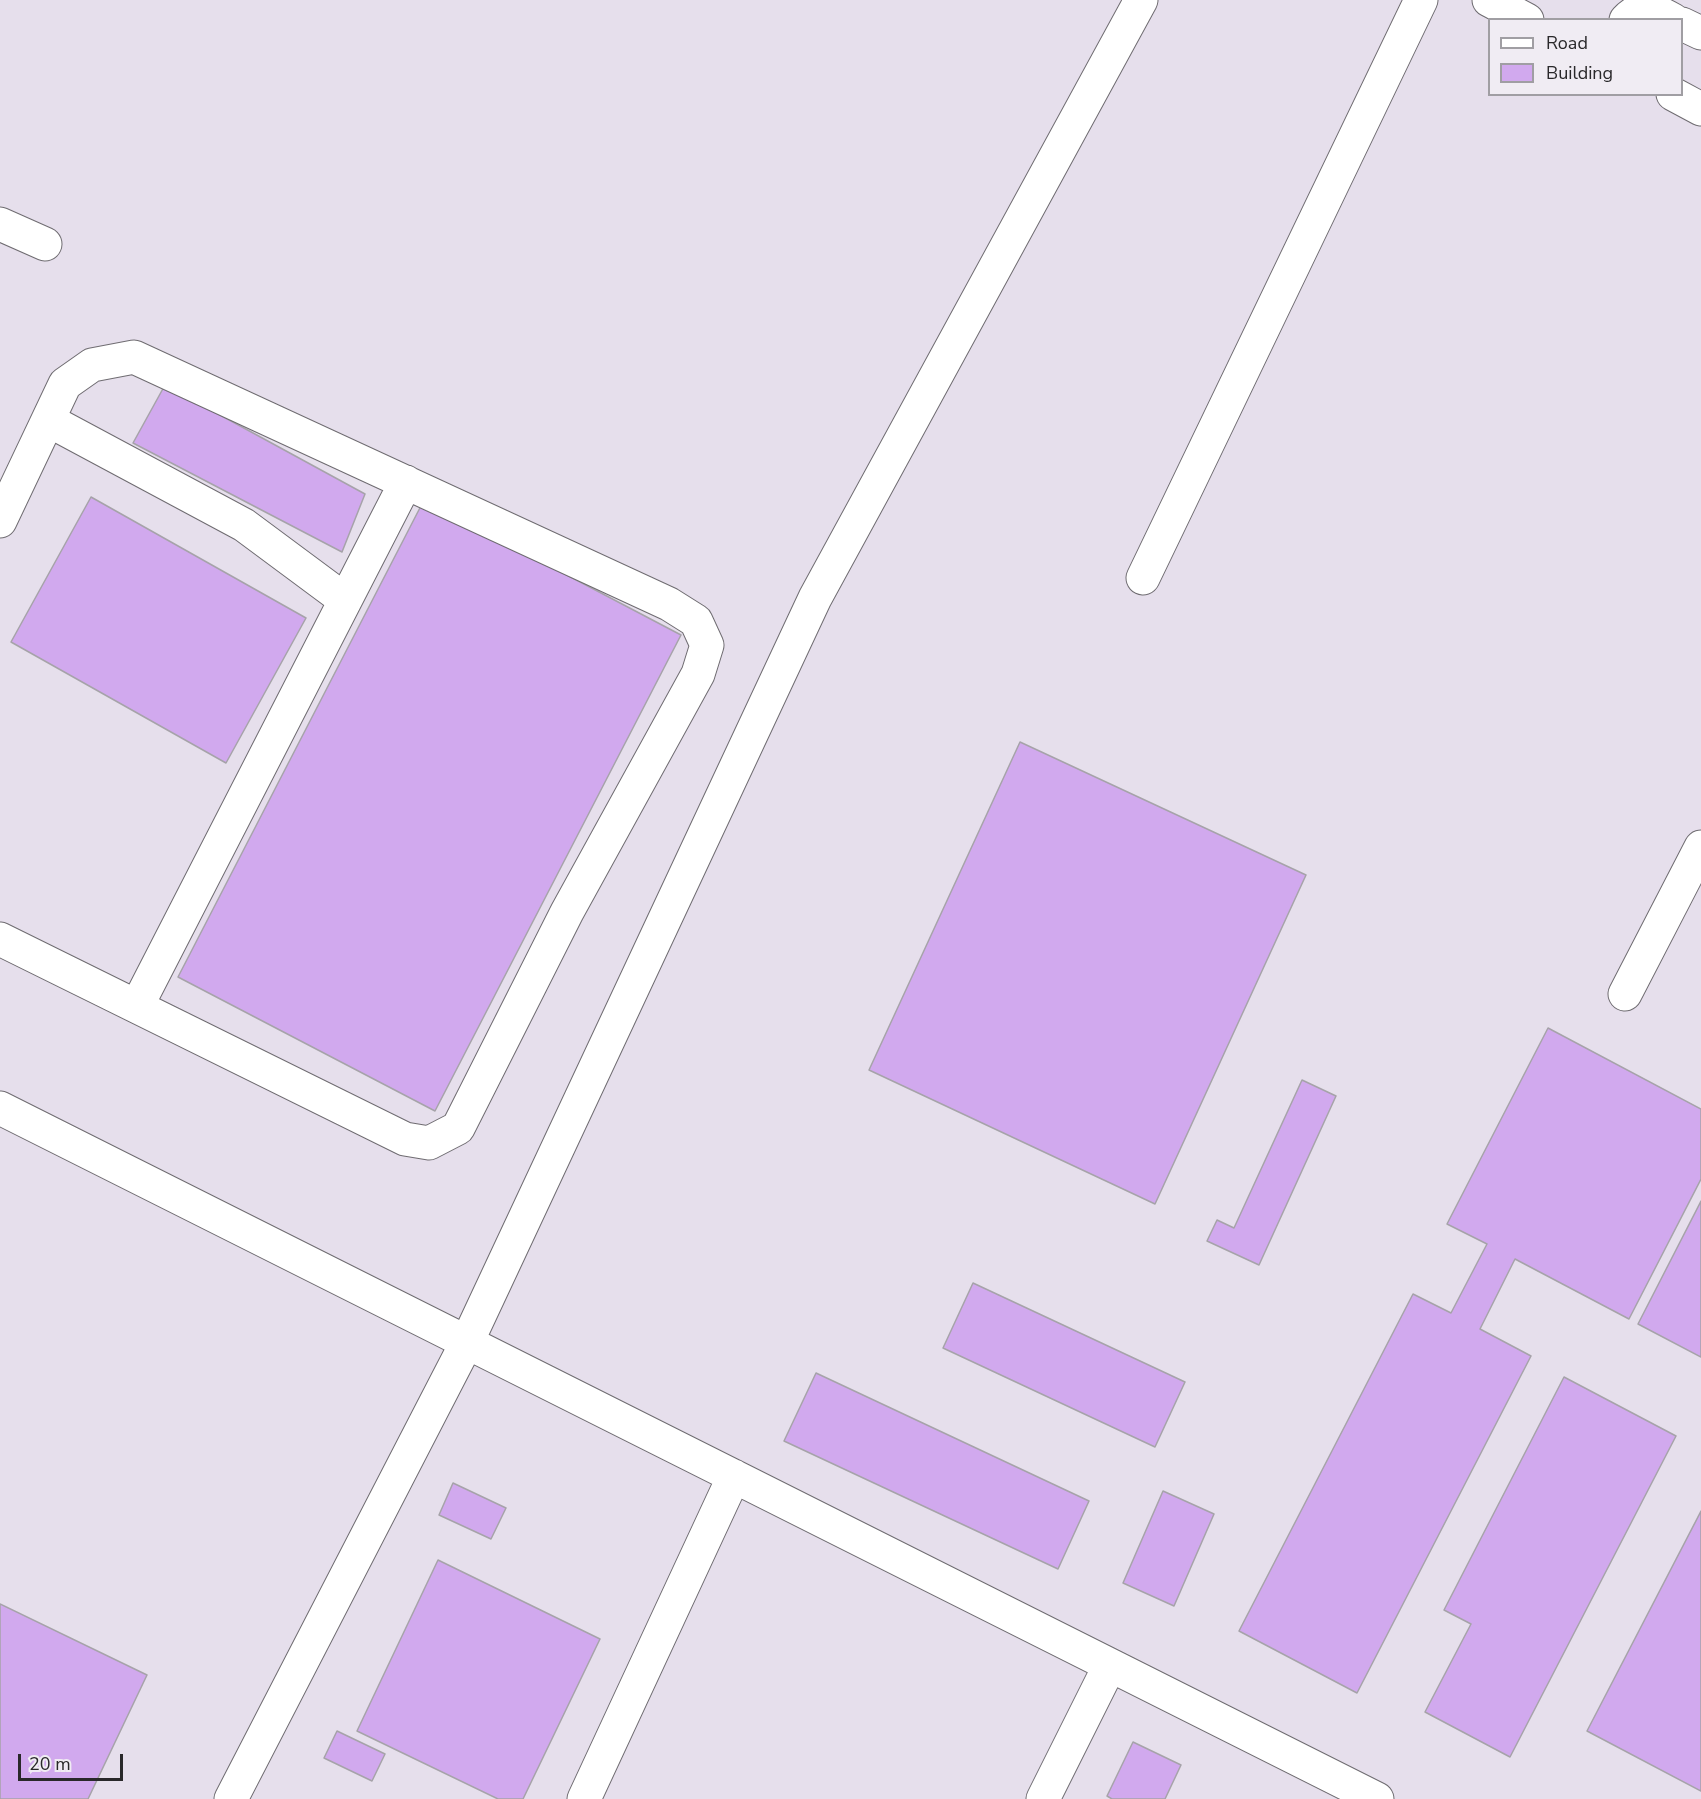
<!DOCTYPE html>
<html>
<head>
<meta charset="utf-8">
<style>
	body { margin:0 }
	#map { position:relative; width:1701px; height:1799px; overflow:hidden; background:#f0ecf3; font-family:"Nunito Sans",sans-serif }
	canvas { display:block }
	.legend { position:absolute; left:1488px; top:18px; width:195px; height:78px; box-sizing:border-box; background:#f0ecf3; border:2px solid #a09ea3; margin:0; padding:8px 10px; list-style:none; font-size:18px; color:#29282a }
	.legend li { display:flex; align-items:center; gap:12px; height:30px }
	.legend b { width:30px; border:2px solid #a09ea3 }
	.scale { position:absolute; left:18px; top:1754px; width:105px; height:27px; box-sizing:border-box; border:3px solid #29282a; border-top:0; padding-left:8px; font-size:18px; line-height:21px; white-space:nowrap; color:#29282a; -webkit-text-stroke:4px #f0ecf3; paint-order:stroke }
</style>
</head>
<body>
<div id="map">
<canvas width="1701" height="1799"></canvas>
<ul class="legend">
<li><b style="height:8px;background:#fff"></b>Road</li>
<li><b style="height:16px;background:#d1a9ee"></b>Building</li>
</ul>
<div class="scale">20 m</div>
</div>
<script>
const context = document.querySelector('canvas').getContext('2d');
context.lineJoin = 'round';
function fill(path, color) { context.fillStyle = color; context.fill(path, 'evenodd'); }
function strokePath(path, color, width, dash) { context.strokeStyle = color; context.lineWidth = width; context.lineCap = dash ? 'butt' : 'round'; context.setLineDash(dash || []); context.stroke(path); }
fill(new Path2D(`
	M 0,0 L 1701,0 L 1701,1799 L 0,1799 ZM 1490,20 L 1682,20 L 1682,94 L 1490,94 Z`), '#e6dfec');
const building = new Path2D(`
	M 165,385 L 365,494 L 342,552 L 133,443 Z
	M 91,497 L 306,618 L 226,763 L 11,642 Z
	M 424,500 L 681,635 L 435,1111 L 178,977 Z
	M 1020,742 L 1306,875 L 1155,1204 L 869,1070 Z
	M 1548,1028 L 1701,1109 L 1701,1179 L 1629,1319 L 1515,1259 L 1480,1329 L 1531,1356 L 1357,1693 L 1239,1631 L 1413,1294 L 1451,1313 L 1487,1244 L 1447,1224 Z
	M 1302,1080 L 1336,1096 L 1259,1265 L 1207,1241 L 1217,1220 L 1234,1228 Z
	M 1701,1201 L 1701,1357 L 1638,1324 Z
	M 973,1283 L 1185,1382 L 1155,1447 L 943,1348 Z
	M 816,1373 L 1089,1501 L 1058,1569 L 784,1441 Z
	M 1564,1377 L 1676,1436 L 1510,1757 L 1425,1712 L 1471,1624 L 1444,1610 Z
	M 453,1483 L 506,1508 L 491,1539 L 439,1515 Z
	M 1163,1491 L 1214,1514 L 1174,1606 L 1123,1583 Z
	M 1701,1511 L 1701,1791 L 1587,1731 Z
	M 438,1560 L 600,1639 L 523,1799 L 498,1799 L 357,1731 Z
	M 0,1604 L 147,1675 L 88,1799 L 0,1799 Z
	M 337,1731 L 385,1754 L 372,1781 L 324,1758 Z
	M 1133,1742 L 1181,1765 L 1165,1799 L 1112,1799 L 1107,1796 Z`);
fill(building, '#d1a9ee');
strokePath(building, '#a6a3a9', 1.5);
const minor = new Path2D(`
	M 1489,0 L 1527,20
	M 1626,20 C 1642,3 1655,10 1673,20
	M 1682,24 L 1701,33
	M 1673,94 L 1701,109
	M 0,224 L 45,244
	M 48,420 L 244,525 L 345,600
	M 0,521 L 65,384 L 92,365 L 134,357 L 669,604 L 696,621 L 707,645 L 698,674 L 567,912 L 458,1128 L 429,1143 L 405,1139 L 0,939
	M 1143,578 L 1421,0
	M 1625,994 L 1701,847
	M 137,1006 L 406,482
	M 0,1108 L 1377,1799
	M 231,1799 L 467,1342 L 815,598 L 1141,0
	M 584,1799 L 734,1476
	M 1043,1799 L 1110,1665`);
strokePath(minor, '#6f6c71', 35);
strokePath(minor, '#fff', 33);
</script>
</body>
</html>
